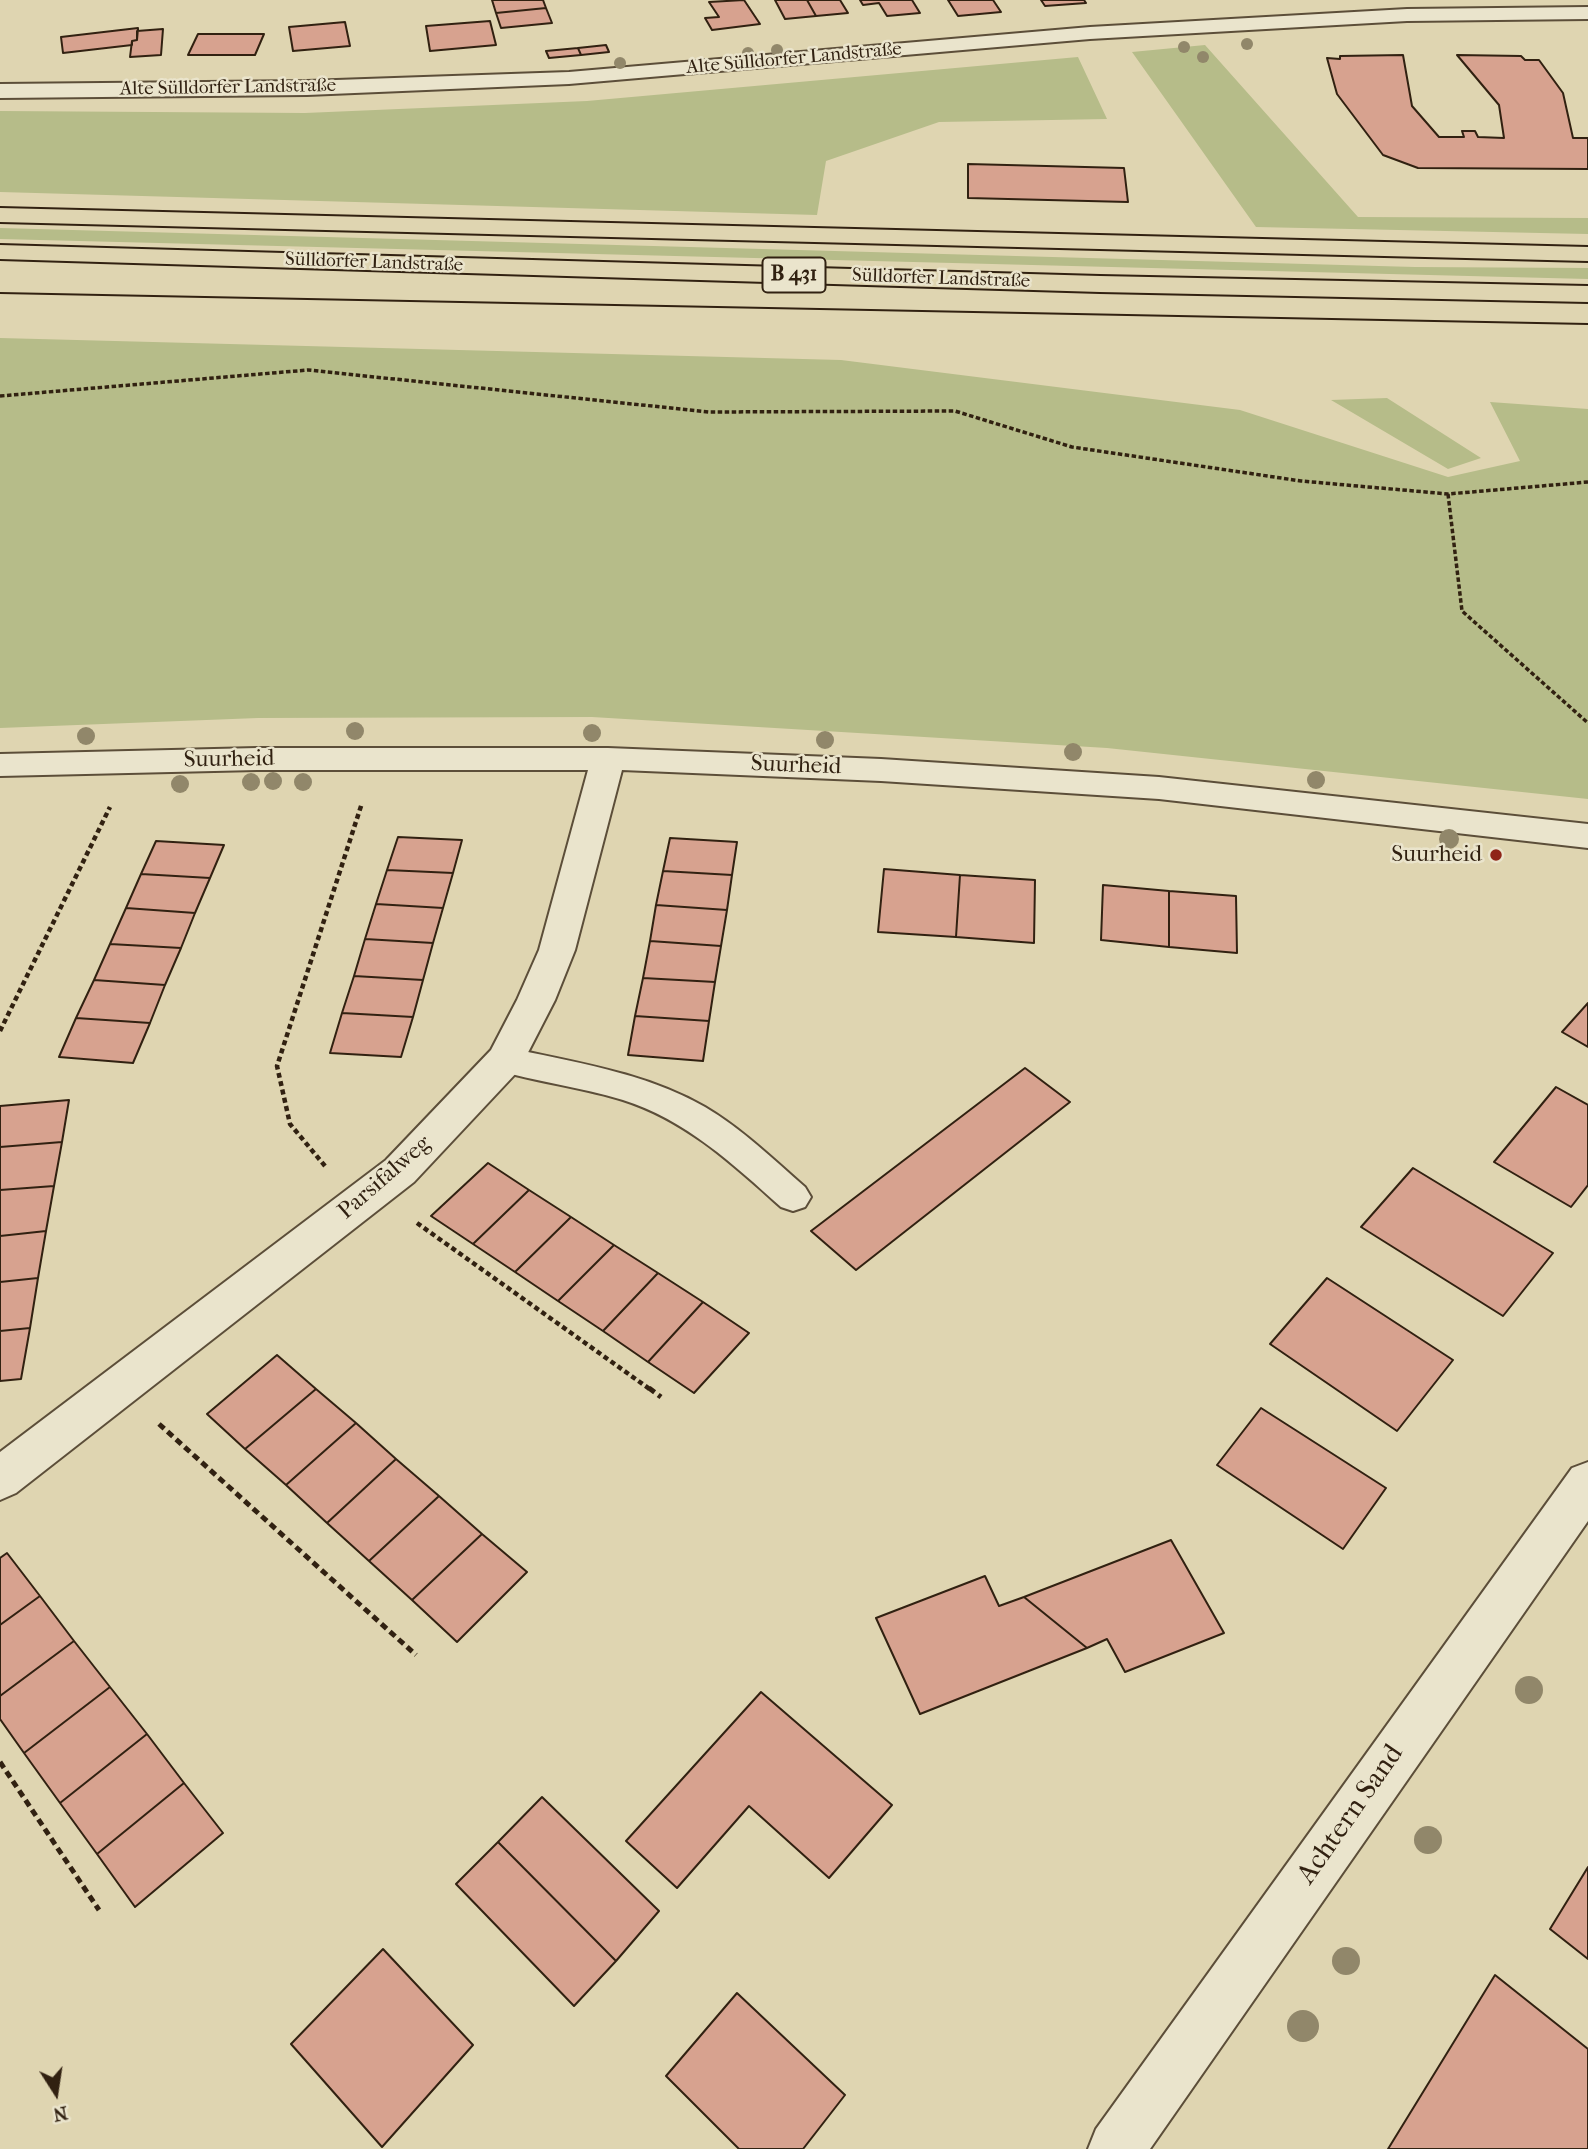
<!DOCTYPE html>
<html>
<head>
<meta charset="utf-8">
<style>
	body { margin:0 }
	#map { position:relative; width:1588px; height:2149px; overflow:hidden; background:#dfd5b1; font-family:"IM FELL French Canon",serif }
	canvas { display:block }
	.north { position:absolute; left:21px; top:2058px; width:70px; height:70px; -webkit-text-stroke:5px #eae4cc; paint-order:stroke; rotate:168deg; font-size:19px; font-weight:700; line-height:28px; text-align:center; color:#312111 }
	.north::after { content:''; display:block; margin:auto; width:24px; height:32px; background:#312111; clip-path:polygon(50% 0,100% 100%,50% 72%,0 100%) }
</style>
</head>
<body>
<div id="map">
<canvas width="1588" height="2149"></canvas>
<div class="north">N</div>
</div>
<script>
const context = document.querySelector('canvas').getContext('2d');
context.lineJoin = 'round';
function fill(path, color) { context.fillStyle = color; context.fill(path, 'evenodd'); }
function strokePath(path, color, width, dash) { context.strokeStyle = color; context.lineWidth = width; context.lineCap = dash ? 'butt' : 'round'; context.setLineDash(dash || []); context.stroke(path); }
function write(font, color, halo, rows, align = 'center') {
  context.font = font + ' "IM FELL French Canon",serif'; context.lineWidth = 5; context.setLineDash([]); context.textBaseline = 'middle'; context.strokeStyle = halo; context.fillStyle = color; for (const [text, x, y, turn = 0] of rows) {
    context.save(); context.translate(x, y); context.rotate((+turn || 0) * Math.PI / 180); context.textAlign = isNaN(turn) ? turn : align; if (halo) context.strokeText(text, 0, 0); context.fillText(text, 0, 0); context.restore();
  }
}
fill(new Path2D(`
	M 1205,45 L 1358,217 L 1588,218 L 1588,234 L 1256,227 L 1132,52 Z
	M 1078,57 L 1107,119 L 939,122 L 826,161 L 817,215 L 0,192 L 0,111 L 305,113 L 587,101 Z
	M 0,228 L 1415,267 L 1588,268 L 1588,279 L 0,239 Z
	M 0,338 L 841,360 L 1240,410 L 1448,477 L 1520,461 L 1490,402 L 1588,409 L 1588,799 L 1107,748 L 592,717 L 258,718 L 0,728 Z
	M 1387,398 L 1481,458 L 1448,469 L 1331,400 Z`), '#b6bc89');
const building = new Path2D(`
	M 492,0 L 543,0 L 546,8 L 496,13 Z
	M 744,0 L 760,24 L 712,30 L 705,18 L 719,17 L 709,2 Z
	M 775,0 L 807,0 L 816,16 L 785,19 Z
	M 807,0 L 840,0 L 848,13 L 816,16 Z
	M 860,0 L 912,0 L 920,13 L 887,16 L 879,3 L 863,5 Z
	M 948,0 L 993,0 L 1001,12 L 958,16 Z
	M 1041,0 L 1084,0 L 1086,3 L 1045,6 Z
	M 546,8 L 552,23 L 501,28 L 496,13 Z
	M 490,21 L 496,45 L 430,51 L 426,26 Z
	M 345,22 L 350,46 L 293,51 L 289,27 Z
	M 138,28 L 137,40 L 132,41 L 132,45 L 63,53 L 61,37 Z
	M 163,29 L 161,55 L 130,57 L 132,41 L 137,40 L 137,31 Z
	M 198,34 L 264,34 L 255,55 L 188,55 Z
	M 606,45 L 609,52 L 581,55 L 578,48 Z
	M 578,48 L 581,55 L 549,58 L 546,51 Z
	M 1403,55 L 1412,106 L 1439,137 L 1464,137 L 1462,131 L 1475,131 L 1478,137 L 1504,138 L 1499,105 L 1457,55 L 1521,56 L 1525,60 L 1539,60 L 1563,93 L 1573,138 L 1588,138 L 1588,169 L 1418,168 L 1383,155 L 1337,94 L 1327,58 L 1340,59 L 1340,56 Z
	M 968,164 L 1124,168 L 1128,202 L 968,198 Z
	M 398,837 L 462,840 L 453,873 L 387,870 Z
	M 670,838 L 737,842 L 732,875 L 663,871 Z
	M 156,841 L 224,845 L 210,878 L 141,874 Z
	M 884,869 L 960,875 L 956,937 L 878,932 Z
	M 387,870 L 453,873 L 443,908 L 376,904 Z
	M 663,871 L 732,875 L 727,910 L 656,905 Z
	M 141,874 L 210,878 L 195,913 L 126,908 Z
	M 960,875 L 1035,880 L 1034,943 L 956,937 Z
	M 1103,885 L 1169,891 L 1169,947 L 1101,940 Z
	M 1169,891 L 1236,896 L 1237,953 L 1169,947 Z
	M 376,904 L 443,908 L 433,943 L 365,939 Z
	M 656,905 L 727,910 L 721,946 L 650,941 Z
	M 126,908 L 195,913 L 181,948 L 110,944 Z
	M 365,939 L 433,943 L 423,980 L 354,976 Z
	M 650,941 L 721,946 L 715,982 L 643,978 Z
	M 110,944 L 181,948 L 165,985 L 94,980 Z
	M 354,976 L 423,980 L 413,1017 L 342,1013 Z
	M 643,978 L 715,982 L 709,1021 L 635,1016 Z
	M 94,980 L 165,985 L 150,1023 L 76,1018 Z
	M 1588,1003 L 1588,1047 L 1562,1032 Z
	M 342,1013 L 413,1017 L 401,1057 L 330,1053 Z
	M 635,1016 L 709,1021 L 703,1061 L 628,1055 Z
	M 76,1018 L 150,1023 L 133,1063 L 59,1057 Z
	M 1025,1068 L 1070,1102 L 856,1270 L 811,1231 Z
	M 1556,1087 L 1588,1105 L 1588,1185 L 1571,1207 L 1494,1162 Z
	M 69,1100 L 62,1142 L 0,1147 L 0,1106 Z
	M 62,1142 L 54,1186 L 0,1190 L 0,1147 Z
	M 488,1163 L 529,1190 L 473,1244 L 431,1216 Z
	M 1413,1168 L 1553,1253 L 1503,1316 L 1361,1227 Z
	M 54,1186 L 46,1231 L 0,1236 L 0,1190 Z
	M 529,1190 L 571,1217 L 515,1272 L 473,1244 Z
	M 571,1217 L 614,1245 L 558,1301 L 515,1272 Z
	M 46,1231 L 38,1278 L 0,1282 L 0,1236 Z
	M 614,1245 L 658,1273 L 603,1331 L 558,1301 Z
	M 658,1273 L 703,1302 L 648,1362 L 603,1331 Z
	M 38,1278 L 30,1328 L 0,1331 L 0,1282 Z
	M 1327,1278 L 1453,1360 L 1397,1431 L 1270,1344 Z
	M 703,1302 L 749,1333 L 694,1393 L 648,1362 Z
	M 30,1328 L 21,1379 L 0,1381 L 0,1331 Z
	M 277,1355 L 316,1389 L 245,1449 L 207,1414 Z
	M 316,1389 L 356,1423 L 286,1485 L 245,1449 Z
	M 1261,1408 L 1386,1488 L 1343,1549 L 1217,1465 Z
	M 356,1423 L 396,1459 L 327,1523 L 286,1485 Z
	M 396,1459 L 439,1496 L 369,1561 L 327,1523 Z
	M 439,1496 L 482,1534 L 412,1600 L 369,1561 Z
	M 482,1534 L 527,1572 L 457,1642 L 412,1600 Z
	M 1171,1540 L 1224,1633 L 1125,1672 L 1107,1639 L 1087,1648 L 1024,1597 Z
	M 7,1553 L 40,1596 L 0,1625 L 0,1558 Z
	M 985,1576 L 999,1606 L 1024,1597 L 1087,1648 L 920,1714 L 876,1618 Z
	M 40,1596 L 74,1641 L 0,1696 L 0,1625 Z
	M 74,1641 L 110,1687 L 24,1753 L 0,1719 L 0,1696 Z
	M 110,1687 L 147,1734 L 60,1803 L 24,1753 Z
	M 761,1692 L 892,1805 L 829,1878 L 749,1806 L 677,1888 L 626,1841 Z
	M 147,1734 L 184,1783 L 97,1854 L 60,1803 Z
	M 184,1783 L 223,1833 L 135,1907 L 97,1854 Z
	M 542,1797 L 659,1911 L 616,1961 L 498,1842 Z
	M 498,1842 L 616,1961 L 574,2006 L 456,1884 Z
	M 1588,1867 L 1588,1959 L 1550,1929 Z
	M 383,1949 L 473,2045 L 382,2147 L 291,2044 Z
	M 1495,1975 L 1588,2049 L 1588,2149 L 1388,2149 Z
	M 737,1993 L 845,2095 L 803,2149 L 739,2149 L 666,2076 Z`);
fill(building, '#d7a28f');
strokePath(building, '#312111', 2);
const service = new Path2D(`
	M 505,1047 C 572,1062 644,1072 705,1107 C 742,1129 773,1159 805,1187 L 811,1197 L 805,1207 L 793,1211 L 781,1207 C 733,1164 686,1120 623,1100 C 581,1087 536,1082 493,1069 L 488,1060 L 493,1051 Z`);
const minor = new Path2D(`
	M 1588,7 L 1588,19 L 1407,21 L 1090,39 L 569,84 L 307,95 L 0,98 L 0,84 L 307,81 L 569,72 L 1090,27 L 1407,9 Z
	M 257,748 L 608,748 L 881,759 L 1159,777 L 1588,824 L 1588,848 L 1159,799 L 881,781 L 622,770 L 575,950 L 555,1000 L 519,1070 L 414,1182 L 16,1493 L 0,1500 L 0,1452 L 386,1160 L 491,1050 L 517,1000 L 539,950 L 588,770 L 257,770 L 0,776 L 0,754 Z
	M 1588,1462 L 1588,1521 L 1150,2149 L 1088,2149 L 1096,2129 L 1572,1468 Z`);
const trunk = new Path2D(`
	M 0,208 L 1588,247 L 1588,261 L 0,222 Z
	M 0,245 L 1100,276 L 1588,286 L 1588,302 L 1100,292 L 0,259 Z`);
strokePath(service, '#5c4e39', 4);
strokePath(minor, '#5c4e39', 4);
strokePath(trunk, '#312111', 4);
strokePath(new Path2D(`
	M 0,396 L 308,370 L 709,412 L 955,411 L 1072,447 L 1301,481 L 1448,494 L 1588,482
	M 1448,494 L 1462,611 L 1588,723`), '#312111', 3.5, [4.5, 2.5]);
strokePath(new Path2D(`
	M 0,1031 L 110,807
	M 325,1166 L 290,1124 L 277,1066 L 362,803
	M 417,1223 L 651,1390`), '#312111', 4.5, [5, 3.5]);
strokePath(new Path2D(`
	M 649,1388 L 661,1397
	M 159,1424 L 416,1655
	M 0,1762 L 99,1910`), '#312111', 5, [7, 4.5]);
fill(service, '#eae4cc');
fill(minor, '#eae4cc');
fill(trunk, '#dfd5b1');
strokePath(new Path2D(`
	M 0,293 L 1588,324`), '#312111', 2);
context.fillStyle = '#91876a';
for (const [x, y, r] of [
	[1247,44,6],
	[1184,47,6],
	[777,50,6],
	[748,53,6],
	[1203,57,6],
	[620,63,6],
	[355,731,9],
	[592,733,9],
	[86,736,9],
	[825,740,9],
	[1073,752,9],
	[1316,780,9],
	[273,781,9],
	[251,782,9],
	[303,782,9],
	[180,784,9],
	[1449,839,10],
	[1529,1690,14],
	[1428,1840,14],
	[1346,1961,14],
	[1303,2026,16]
]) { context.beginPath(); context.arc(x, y, r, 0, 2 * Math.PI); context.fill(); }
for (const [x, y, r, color] of [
	[1496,855,7,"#8f2418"]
]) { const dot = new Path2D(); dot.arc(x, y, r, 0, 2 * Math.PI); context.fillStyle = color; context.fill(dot); strokePath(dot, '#eae4cc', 2.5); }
write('19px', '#312111', '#eae4cc', [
	["Alte Sülldorfer Landstraße",794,59,-5],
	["Alte Sülldorfer Landstraße",228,88,-1],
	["Sülldorfer Landstraße",374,263,2],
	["Sülldorfer Landstraße",941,279,2]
]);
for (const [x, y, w] of [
	[794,275,63]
]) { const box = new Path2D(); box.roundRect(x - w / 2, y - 17.5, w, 35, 5); context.fillStyle = '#eae4cc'; context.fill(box); strokePath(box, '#312111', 2); }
write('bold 21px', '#312111', null, [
	["B 431",794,275]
]);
write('23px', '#312111', '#eae4cc', [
	["Suurheid",229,760,-1],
	["Suurheid",796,766,2],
	["Parsifalweg",385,1178,-41]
]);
write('23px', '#312111', '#eae4cc', [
	["Suurheid",1482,855]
], 'right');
write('28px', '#312111', '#eae4cc', [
	["Achtern Sand",1351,1815,-55]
]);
</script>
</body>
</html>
